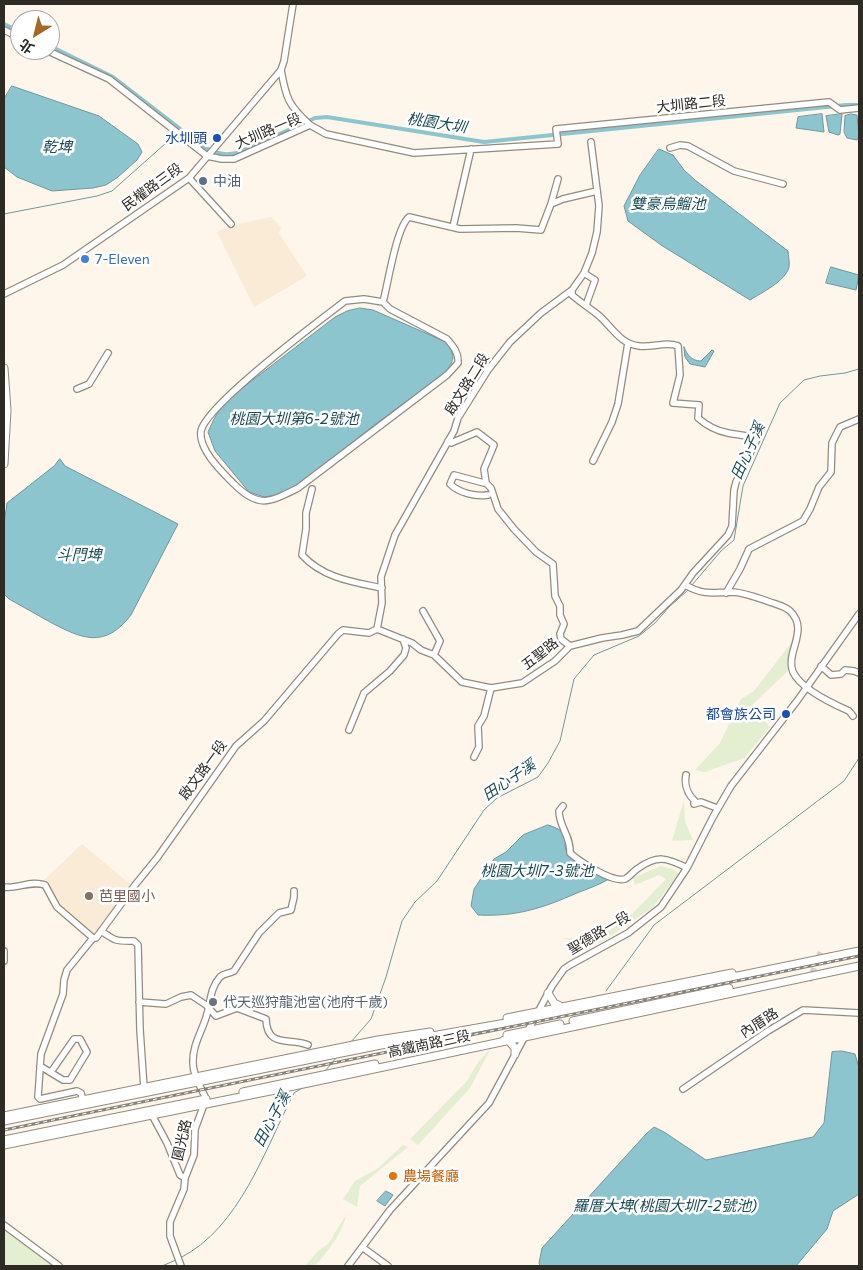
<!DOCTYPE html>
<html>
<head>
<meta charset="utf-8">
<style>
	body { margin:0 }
	#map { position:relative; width:863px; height:1270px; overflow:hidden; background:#fef6eb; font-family:Commissioner,"Noto Sans TC",sans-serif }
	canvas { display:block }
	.frame { position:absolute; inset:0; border:5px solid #2e2b25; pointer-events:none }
	.north { position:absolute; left:10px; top:10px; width:50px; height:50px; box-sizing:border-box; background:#fff; border:1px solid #abaaa8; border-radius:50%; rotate:216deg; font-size:14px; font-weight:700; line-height:20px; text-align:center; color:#2e2b25 }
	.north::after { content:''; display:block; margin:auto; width:18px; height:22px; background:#a36828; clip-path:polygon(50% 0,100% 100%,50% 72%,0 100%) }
</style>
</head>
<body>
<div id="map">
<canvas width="863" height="1270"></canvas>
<div class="frame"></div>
<div class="north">北</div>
</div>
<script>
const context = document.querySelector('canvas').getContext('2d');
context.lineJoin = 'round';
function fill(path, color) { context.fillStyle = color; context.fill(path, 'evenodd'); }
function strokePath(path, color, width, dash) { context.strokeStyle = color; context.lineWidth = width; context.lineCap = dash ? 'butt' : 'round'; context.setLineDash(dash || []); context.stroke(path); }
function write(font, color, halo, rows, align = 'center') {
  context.font = font + ' Commissioner,"Noto Sans TC",sans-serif'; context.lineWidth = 5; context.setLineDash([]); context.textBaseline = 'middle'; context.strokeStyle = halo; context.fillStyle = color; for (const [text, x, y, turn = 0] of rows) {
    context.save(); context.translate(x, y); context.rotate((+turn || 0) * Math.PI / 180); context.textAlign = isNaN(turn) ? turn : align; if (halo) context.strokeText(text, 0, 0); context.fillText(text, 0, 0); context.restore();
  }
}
fill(new Path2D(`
	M 271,217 L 281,227 L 279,233 L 307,276 L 254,307 L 217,232 L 234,225 Z
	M 82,844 L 131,885 L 94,935 L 57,903 L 50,888 L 43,881 Z`), '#f9ebd6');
fill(new Path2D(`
	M 791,643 L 790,669 L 752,705 L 770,727 L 744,758 L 705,772 L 695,770 L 720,743 L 741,699 L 754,691 Z
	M 684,800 L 685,822 L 693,840 L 672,841 Z
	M 661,866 L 673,869 L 679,874 L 652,908 L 600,943 L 585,943 L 561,938 L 598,938 L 628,918 L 666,879 L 659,875 L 635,885 L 633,878 Z
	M 491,1048 L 470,1088 L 418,1145 L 410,1139 L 466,1082 L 479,1061 Z
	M 403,1145 L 408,1147 L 360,1186 L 357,1207 L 343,1199 L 355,1181 L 377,1169 Z
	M 346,1215 C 343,1233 327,1252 315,1266 L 305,1266 L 318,1251 L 328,1244 Z
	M 4,1228 L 55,1266 L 4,1266 Z`), '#e4eed1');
const water = new Path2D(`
	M 12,86 L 99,116 L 138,144 L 142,152 L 137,160 L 118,177 L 106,185 L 93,188 L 52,191 L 17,177 L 4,167 L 4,99 Z
	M 822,114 L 824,132 L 796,128 L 798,117 Z
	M 842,114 L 840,134 L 838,135 L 829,132 L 826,116 Z
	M 851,114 L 857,115 L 859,137 L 857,140 L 847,138 L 844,132 L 845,116 Z
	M 659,149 L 673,155 L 684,170 L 695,180 L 788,251 C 788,255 790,262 789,267 C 786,281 761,293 750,300 L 661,245 L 628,221 L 624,206 L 640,175 Z
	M 831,267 L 859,275 L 856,290 L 826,283 Z
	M 360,308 L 373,310 L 446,342 C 455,354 455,361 445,373 L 377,423 L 294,488 L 277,495 L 264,497 L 249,492 L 215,451 L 208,432 L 214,419 L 224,402 L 335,317 L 347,311 Z
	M 684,347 C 687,355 692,361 701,361 L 712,350 L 714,351 L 705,367 L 690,364 L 685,357 Z
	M 60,459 L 65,466 L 178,524 L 131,615 C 105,649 82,639 50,622 C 36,614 23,607 9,599 L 4,594 L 4,524 L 7,503 L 54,466 Z
	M 548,825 C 578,834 557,842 570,857 C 574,863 601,874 609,879 C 599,885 587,889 577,893 C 543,908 516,917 478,915 L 471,906 L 474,889 L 494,859 L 506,852 L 523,835 Z
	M 842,1051 L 855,1054 L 859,1068 L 859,1194 L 833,1211 L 827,1229 L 796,1266 L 540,1266 L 539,1263 L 542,1248 L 646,1134 L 654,1127 L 664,1132 L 706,1160 L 813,1137 L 824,1123 L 832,1052 Z
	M 386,1191 L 393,1195 L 385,1206 L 377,1201 Z`);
fill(water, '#8dc5cf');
strokePath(water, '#70979c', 1);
strokePath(new Path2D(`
	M 4,214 L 97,196 L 112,191 L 175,135
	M 692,585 L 721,551 L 734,540 L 743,486 L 780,403 L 804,380 L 820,376 L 845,373 L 859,369
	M 606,991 L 654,925 L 844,781 L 859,758
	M 350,1043 L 371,1019 L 386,977 L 402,921 L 415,902 L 437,881 L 484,810 L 497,798 L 538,777 L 548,763 L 560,741 L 574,679 L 594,655 L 639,636 L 655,623 L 669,607 L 688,590
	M 325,1071 L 337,1057
	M 180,1258 C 240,1228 265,1149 294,1093 L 304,1087
	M 162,1266 L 176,1260`), '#70979c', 1);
strokePath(new Path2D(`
	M 4,24 L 20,32
	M 50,46 L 113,77 L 205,148 C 217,153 224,156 237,153 L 315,118 L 327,117 L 484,142 L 846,105 L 859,105`), '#8dc5cf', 4);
strokePath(new Path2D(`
	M 809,981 L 821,951`), '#d4cdc3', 5.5, [5.5, 3]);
const minor = new Path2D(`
	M 4,30 L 20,38
	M 46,50 L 109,79 L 207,156 L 222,159 L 234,159 L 310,125 L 326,134 L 414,153 L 558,144 L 556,129 L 829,102 L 840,110 L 859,108
	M 281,70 C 286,98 288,105 310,125
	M 670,148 L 680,145 L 688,146 L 734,171 L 783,184
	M 189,178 L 231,224
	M 551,204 L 558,179
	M 453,227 L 471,149
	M 584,273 L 595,280 L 586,305
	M 4,294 L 63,265 L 189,178 L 281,70 L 284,61 L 293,4
	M 383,302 L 364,299 L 345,301 C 319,321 206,405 201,431 C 198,449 222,472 234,484 C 259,509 270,502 298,488 L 447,375 L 458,363 C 459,353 453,346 447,339 L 390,309 L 383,302 C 388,284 396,228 409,217 L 460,229 L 516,228 L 541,230 L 551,204 L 563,199 L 597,191
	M 77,389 L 89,384 L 108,353
	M 448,441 L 451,443 L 477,432 L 494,445 L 484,469 L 486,483 L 491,488 L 498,509 L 514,529 L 536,552 L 553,564 L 555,596 L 560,606 L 560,615 L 564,624 L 560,634 L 561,639 L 570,646
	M 593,461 L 612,422 L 618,404 L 628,343
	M 484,483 L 454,475 L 450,484 C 459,493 476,497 488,495
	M 312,489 L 306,513 L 306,529 L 302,555 C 323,578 353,582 382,588
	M 685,585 C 705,596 712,592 733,592 C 746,593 761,599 773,603 C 779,605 786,607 790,611 C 810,630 785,652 793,672 C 801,689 833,704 849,711 L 853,716
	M 726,593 L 740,569 L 749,549 L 803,521 L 810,509 L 819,487 L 831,472 L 832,443 L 840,427 L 859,419
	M 423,611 L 440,641 L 434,655
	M 377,629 L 412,643 L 421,650 L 434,655 L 462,682 L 491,688 L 522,683 L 555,661 L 570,646 L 602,638 L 622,635 L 638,631 L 681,590 L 693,573 L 728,535 L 732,526 L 734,490 L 736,482 L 757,439 C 747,435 738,435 728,433 C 717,431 706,425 698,418 L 699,405 L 673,403 L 680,375 L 678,346 C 666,341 652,348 639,346 C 619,344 611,325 597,314 C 588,307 580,302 572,295 L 572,290
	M 377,629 L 382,603 L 381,577 L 395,535 L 454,431 L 458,418 L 488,370 L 510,342 L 541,313 L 572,290 L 584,273 L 592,253 L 597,232 L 599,206 L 591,142
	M 821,666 L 831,675 L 841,674 L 845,670 L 854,671 L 859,673
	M 349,730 L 364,693 L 390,671 L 404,655 L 406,648 L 403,639
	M 474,757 L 479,747 L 478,726 L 484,716 L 491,688
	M 686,775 C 684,786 687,794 696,802
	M 694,804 L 701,802 L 717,808
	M 563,806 L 559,811 C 559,827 571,836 570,853 C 579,861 612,883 625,879 C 629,877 633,872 637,869 C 657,855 666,857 687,868
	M 4,887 C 18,889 31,880 45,885 L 57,907 L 93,938
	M 101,931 C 117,942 116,941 134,941 L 138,945 L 140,1030 L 144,1088
	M 4,951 L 4,961
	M 139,1002 L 166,1004 L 181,997 L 191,995 L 206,1005 L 216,1016 L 237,1008 L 266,1019 C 267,1049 290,1037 308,1045
	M 40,1066 L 63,1080 L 70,1080 L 87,1052 L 80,1039 L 74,1039 L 51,1072
	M 683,1089 L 768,1031 L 803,1010 L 859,1013
	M 83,1100 L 81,1093 L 77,1091 L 40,1099 L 38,1097 L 41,1054 L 63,994 L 64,980 L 67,970 L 93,938 L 96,938 L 135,885 L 157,858 L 236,746 L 264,721 L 338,634 L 343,630 L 369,633 L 377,629
	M 152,1115 L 167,1143 L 180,1175 L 185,1178
	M 4,1225 L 59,1266
	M 362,1247 L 388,1266
	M 181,1266 L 170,1236 L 170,1222 L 184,1189 L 185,1178 L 194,1155 L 195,1129 L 206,1099 C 201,1087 193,1076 193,1063 C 192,1045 203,1030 207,1014 C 211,1001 210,988 220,977 C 224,973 229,974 234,971 L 259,933 L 279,913 L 291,910 L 294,897 L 294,891
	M 348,1266 L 390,1210 L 489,1103 L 552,986 L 564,969 L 570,965 L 628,933 L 661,907 L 687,868 L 713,817 L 731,786 L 797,701 L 859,614`);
const major = new Path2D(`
	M 4,368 L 7,410 L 4,464
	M 548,993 L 554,1003 L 560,1006
	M 507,1018 L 732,973
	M 573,1021 L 729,988
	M 507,1035 L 560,1024
	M 504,1040 L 509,1041 L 515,1048 L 515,1054
	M 243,1092 L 375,1064
	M 4,1116 L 378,1040 L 430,1032
	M 4,1121 L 381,1045 L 534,1018 L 859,951
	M 4,1140 L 206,1099
	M 4,1145 L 275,1090 L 859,966`);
strokePath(minor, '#948b7e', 8);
strokePath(major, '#948b7e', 9);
strokePath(minor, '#fff', 5.5);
strokePath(major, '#fff', 7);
const rail = new Path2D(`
	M 4,1130 L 859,956`);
strokePath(rail, '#88837a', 3);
strokePath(rail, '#fff', 1, [4]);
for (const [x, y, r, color] of [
	[217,138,5,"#1a4fb4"],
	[203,181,5,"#5c6f8a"],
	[85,259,5,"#3f7fe0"],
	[786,714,5,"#1a4fb4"],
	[89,896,5,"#8d6e63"],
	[213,1002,5,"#6b7280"],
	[393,1176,5,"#e8710a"]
]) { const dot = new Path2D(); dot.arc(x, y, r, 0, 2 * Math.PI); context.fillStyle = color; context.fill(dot); strokePath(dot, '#fff', 2); }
write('14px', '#2e2b25', '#fff', [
	["大圳路二段",691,104,-6],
	["大圳路一段",268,131,-23],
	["民權路三段",152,187,-36],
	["啟文路二段",467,384,-58],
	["五聖路",540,654,-38],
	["啟文路一段",203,770,-54],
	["聖德路一段",599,933,-31],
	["內厝路",759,1023,-33],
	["高鐵南路三段",429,1044,-12],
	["圓光路",182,1140,-77]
]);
write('14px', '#164399', '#fff', [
	["水圳頭",207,138],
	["都會族公司",776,714]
], 'right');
write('14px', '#4e5e75', '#fff', [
	["中油",213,181]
], 'left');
write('14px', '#366cbe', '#fff', [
	["7-Eleven",95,259]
], 'left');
write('14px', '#785e54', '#fff', [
	["芭里國小",99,896]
], 'left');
write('14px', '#5b616d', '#fff', [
	["代天巡狩龍池宮(池府千歲)",223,1002]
], 'left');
write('14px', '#c56008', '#fff', [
	["農場餐廳",403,1176]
], 'left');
write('italic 15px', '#194b53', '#fff', [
	["桃園大圳",437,123,9],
	["乾埤",57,147],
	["雙豪烏鰡池",668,204],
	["桃園大圳第6-2號池",294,419],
	["田心子溪",748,451,-66],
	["斗門埤",79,555],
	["田心子溪",509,780,-34],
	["桃園大圳7-3號池",537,871],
	["田心子溪",272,1119,-62],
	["羅厝大埤(桃園大圳7-2號池)",665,1206]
]);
</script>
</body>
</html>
